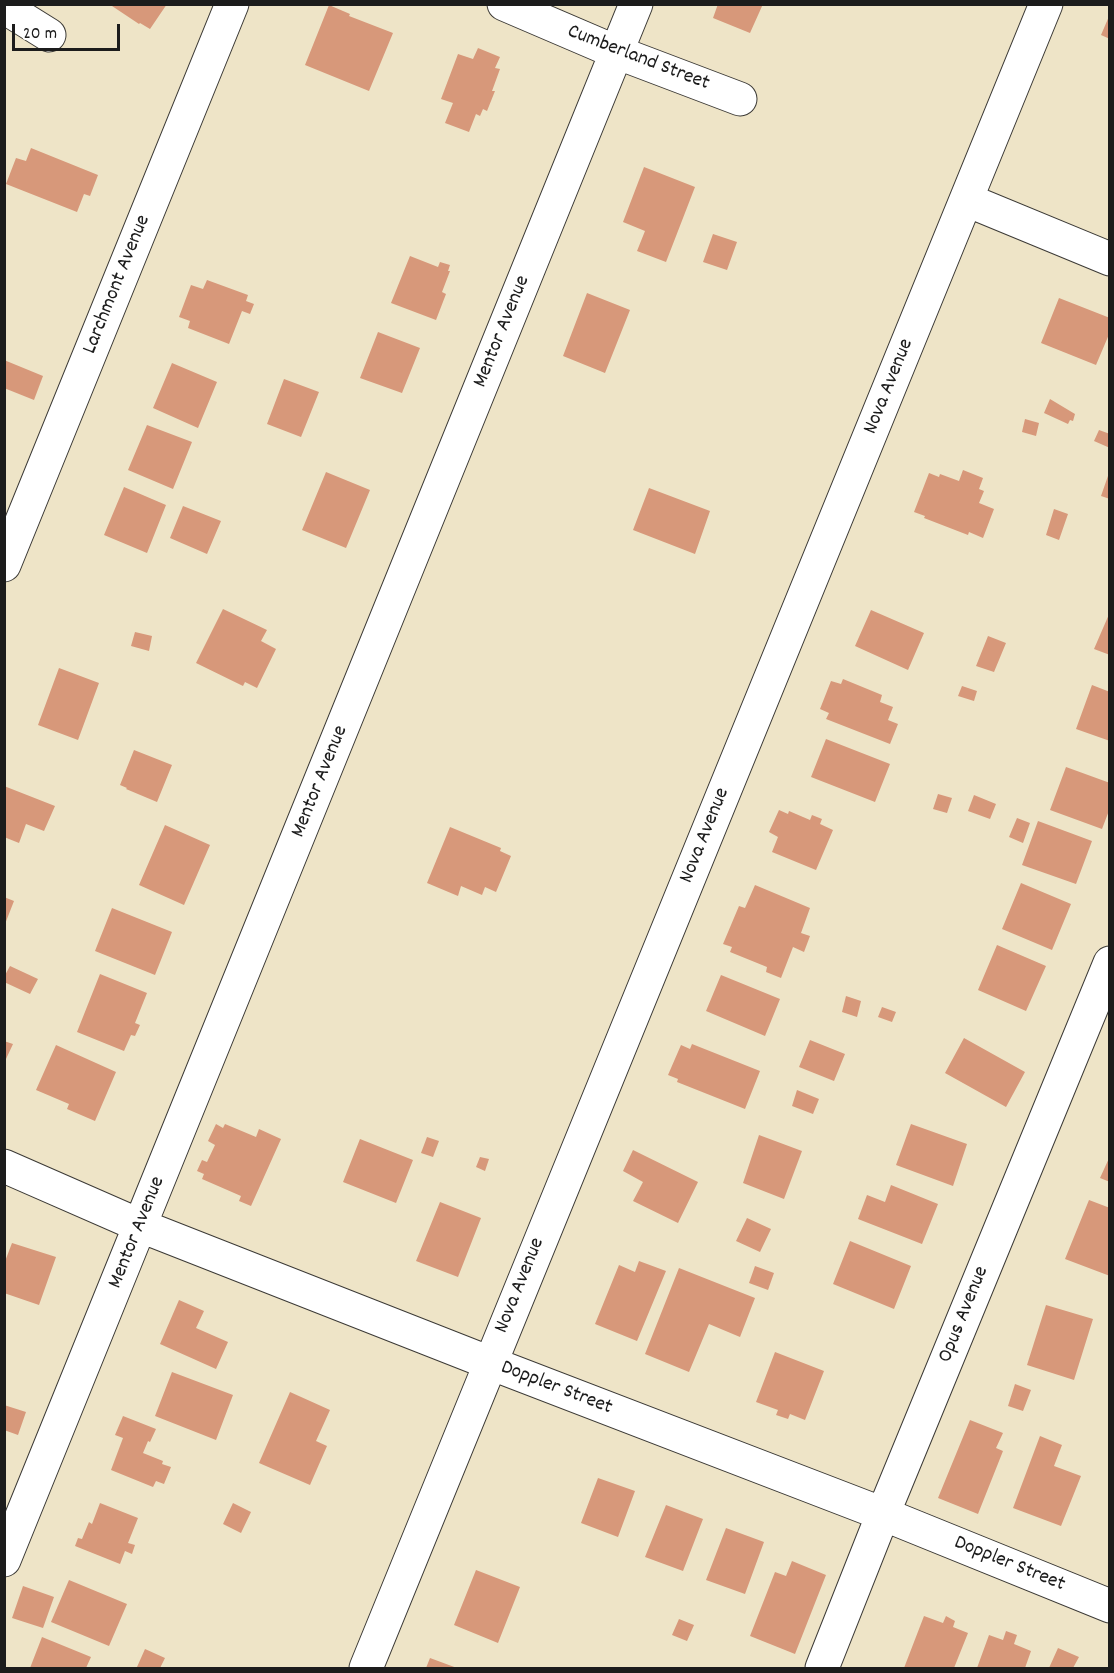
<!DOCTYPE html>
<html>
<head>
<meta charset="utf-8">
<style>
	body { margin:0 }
	#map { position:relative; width:1114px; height:1673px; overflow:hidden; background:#eee4c7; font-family:Dekko,sans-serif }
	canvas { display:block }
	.frame { position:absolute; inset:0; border:6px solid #1c1c1c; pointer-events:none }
	.scale { position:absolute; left:12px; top:24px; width:108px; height:27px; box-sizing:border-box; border:3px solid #1c1c1c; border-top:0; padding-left:8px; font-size:18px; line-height:21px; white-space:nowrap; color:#1c1c1c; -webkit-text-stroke:4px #fff; paint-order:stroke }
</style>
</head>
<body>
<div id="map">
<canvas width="1114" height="1673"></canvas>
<div class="frame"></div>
<div class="scale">20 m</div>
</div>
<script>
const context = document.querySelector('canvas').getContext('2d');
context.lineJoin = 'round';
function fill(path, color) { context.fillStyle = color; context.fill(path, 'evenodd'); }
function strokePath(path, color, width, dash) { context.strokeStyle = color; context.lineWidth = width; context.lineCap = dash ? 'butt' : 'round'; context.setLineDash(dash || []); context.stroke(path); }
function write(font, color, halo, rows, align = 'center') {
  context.font = font + ' Dekko,sans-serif'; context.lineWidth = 6; context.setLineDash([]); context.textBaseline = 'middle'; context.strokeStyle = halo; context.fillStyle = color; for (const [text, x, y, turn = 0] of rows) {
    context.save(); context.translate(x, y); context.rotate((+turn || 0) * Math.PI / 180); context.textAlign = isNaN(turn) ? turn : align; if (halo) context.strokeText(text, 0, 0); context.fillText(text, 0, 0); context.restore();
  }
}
fill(new Path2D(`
	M 109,4 L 167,4 L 150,29 L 140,23 L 139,24 Z
	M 718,4 L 763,4 L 750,33 L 713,18 Z
	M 329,5 L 350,14 L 349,16 L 393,33 L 369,91 L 305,65 Z
	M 1110,14 L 1110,39 L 1101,35 Z
	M 478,48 L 500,57 L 495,68 L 500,69 L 492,91 L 495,91 L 487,111 L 483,109 L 480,116 L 476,114 L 469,132 L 445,123 L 453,103 L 441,99 L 458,54 L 473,59 Z
	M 31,148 L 98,175 L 90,196 L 84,194 L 77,212 L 6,184 L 16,158 L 26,161 Z
	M 644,167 L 695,187 L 666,262 L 637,251 L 645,231 L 623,222 Z
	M 713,234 L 737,242 L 727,270 L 703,262 Z
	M 410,256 L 438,267 L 440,262 L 450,265 L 448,271 L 450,271 L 442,292 L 446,294 L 436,320 L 391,303 Z
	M 207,280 L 248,295 L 246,301 L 254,304 L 250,314 L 242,311 L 229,344 L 188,328 L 190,321 L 179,317 L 191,285 L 203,289 Z
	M 587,293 L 630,310 L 605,373 L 563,356 Z
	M 1059,298 L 1110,318 L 1110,332 L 1096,365 L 1041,343 Z
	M 378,332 L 420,348 L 402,393 L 360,378 Z
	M 4,360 L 43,376 L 34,400 L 4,388 Z
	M 172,363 L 217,382 L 198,428 L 153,408 Z
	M 284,379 L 319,392 L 301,437 L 267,424 Z
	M 1050,399 L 1075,414 L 1073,421 L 1070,420 L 1068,424 L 1044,413 Z
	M 1025,419 L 1039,423 L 1036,436 L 1022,432 Z
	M 147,425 L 192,442 L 173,489 L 128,470 Z
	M 1099,430 L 1110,434 L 1110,448 L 1094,441 Z
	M 963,470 L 983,478 L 979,489 L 984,491 L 979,503 L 994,509 L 983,538 L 969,532 L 968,535 L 924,518 L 925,516 L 914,512 L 929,473 L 939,477 L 940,474 L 959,481 Z
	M 326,472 L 370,490 L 346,548 L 302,530 Z
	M 1109,473 L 1110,473 L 1110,499 L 1101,496 Z
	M 124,487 L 166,505 L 147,553 L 104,535 Z
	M 649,488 L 710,511 L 695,554 L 633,530 Z
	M 183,506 L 221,521 L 207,554 L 170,538 Z
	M 1054,509 L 1068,514 L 1059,540 L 1046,535 Z
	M 223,609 L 267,630 L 261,641 L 276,649 L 257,688 L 245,682 L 243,686 L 196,663 Z
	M 871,610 L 924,633 L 908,670 L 855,646 Z
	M 1110,612 L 1110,655 L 1094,649 Z
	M 135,632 L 152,636 L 149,651 L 131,646 Z
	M 988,636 L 1006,643 L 994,672 L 976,666 Z
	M 59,668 L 99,683 L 78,740 L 38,725 Z
	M 843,679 L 882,695 L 880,702 L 893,707 L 888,720 L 898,724 L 890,744 L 826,719 L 829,713 L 820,709 L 831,681 L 841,684 Z
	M 1092,685 L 1110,692 L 1110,741 L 1076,729 Z
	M 962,686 L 977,691 L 974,701 L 958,696 Z
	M 826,739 L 890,764 L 875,802 L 811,777 Z
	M 134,750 L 172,765 L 157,802 L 126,789 L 127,788 L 120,785 Z
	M 1066,767 L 1110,783 L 1110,808 L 1102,829 L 1050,810 Z
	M 4,786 L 55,806 L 44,831 L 26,824 L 19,843 L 4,837 Z
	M 938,794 L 952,798 L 947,813 L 933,809 Z
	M 974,795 L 996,804 L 990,819 L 968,811 Z
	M 779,810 L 788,814 L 789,811 L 810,820 L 812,815 L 822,819 L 820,824 L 833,830 L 816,870 L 772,852 L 778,837 L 769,832 Z
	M 1017,818 L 1030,823 L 1023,843 L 1009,837 Z
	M 1038,821 L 1092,841 L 1076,884 L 1022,865 Z
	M 165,825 L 210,845 L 184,905 L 139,885 Z
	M 450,827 L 501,848 L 500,851 L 511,856 L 496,892 L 485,887 L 482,895 L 461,886 L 458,896 L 427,883 Z
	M 1021,883 L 1071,904 L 1052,950 L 1002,929 Z
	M 755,885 L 810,908 L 801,933 L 810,936 L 804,952 L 793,947 L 781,978 L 766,972 L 767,967 L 730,952 L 732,947 L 723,944 L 739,906 L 745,908 Z
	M 4,897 L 14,901 L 5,924 L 4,924 Z
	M 112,908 L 172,932 L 155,975 L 95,951 Z
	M 997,945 L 1046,966 L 1026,1011 L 978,990 Z
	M 10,966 L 38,979 L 30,994 L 4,982 L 4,977 Z
	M 100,974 L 147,993 L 135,1023 L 140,1025 L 135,1036 L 131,1035 L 124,1051 L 77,1032 Z
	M 721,975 L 780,999 L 765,1036 L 706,1011 Z
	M 846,996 L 861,1001 L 857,1017 L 842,1012 Z
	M 882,1007 L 896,1012 L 892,1022 L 878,1017 Z
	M 964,1038 L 1025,1072 L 1006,1107 L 945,1073 Z
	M 810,1040 L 845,1054 L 834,1081 L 799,1067 Z
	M 4,1041 L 13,1044 L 6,1059 L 4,1058 Z
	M 692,1044 L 760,1071 L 745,1109 L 677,1082 L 678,1079 L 668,1075 L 681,1045 L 690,1049 Z
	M 56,1045 L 116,1072 L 95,1121 L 67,1109 L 69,1104 L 36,1090 Z
	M 797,1090 L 819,1099 L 813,1114 L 792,1106 Z
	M 216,1124 L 223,1128 L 225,1124 L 256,1137 L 259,1129 L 281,1139 L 251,1206 L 239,1201 L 241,1196 L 202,1179 L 204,1174 L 197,1171 L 202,1160 L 207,1162 L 215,1145 L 208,1141 Z
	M 911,1124 L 967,1144 L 953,1186 L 896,1165 Z
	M 759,1135 L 802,1151 L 784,1199 L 743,1183 Z
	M 427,1137 L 439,1141 L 433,1157 L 421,1153 Z
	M 360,1139 L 413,1160 L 396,1203 L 343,1182 Z
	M 633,1150 L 698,1182 L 678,1223 L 633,1201 L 643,1182 L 623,1171 Z
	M 1110,1156 L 1110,1182 L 1100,1178 Z
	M 480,1157 L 489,1159 L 485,1171 L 476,1167 Z
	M 891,1185 L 938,1204 L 922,1244 L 858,1219 L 867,1195 L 885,1202 Z
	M 1089,1200 L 1110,1208 L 1110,1276 L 1065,1259 Z
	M 440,1202 L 481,1218 L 458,1277 L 416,1261 Z
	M 747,1218 L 771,1229 L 760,1252 L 736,1241 Z
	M 850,1241 L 911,1266 L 894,1309 L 833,1284 Z
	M 12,1243 L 56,1257 L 39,1305 L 4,1293 L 4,1264 Z
	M 639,1261 L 666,1271 L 637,1341 L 595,1324 L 619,1265 L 635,1272 Z
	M 755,1266 L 774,1273 L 768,1290 L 749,1283 Z
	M 679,1268 L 755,1298 L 740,1337 L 709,1324 L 689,1372 L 645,1354 Z
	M 179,1300 L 204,1311 L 196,1328 L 228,1342 L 216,1369 L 160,1344 Z
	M 1046,1305 L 1093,1319 L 1074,1380 L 1027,1365 Z
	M 775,1352 L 824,1371 L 805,1420 L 790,1414 L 788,1419 L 776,1415 L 778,1410 L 756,1402 Z
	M 172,1372 L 233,1395 L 216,1440 L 155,1416 Z
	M 1015,1384 L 1031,1390 L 1023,1411 L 1008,1406 Z
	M 290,1392 L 330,1410 L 316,1441 L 327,1446 L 310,1485 L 259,1463 Z
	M 4,1405 L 26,1412 L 18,1435 L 4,1430 Z
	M 123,1416 L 156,1429 L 150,1442 L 148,1441 L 143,1453 L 163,1461 L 162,1464 L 171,1467 L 164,1484 L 156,1481 L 153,1487 L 111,1470 L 123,1438 L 115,1435 Z
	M 970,1420 L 1003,1433 L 996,1448 L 1003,1451 L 978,1514 L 938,1498 Z
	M 1040,1436 L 1062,1445 L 1054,1466 L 1081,1476 L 1061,1526 L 1013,1508 Z
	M 598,1478 L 635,1491 L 618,1537 L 581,1523 Z
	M 100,1503 L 138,1518 L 128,1543 L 135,1545 L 132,1554 L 125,1551 L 120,1564 L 75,1546 L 78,1538 L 82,1539 L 89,1522 L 92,1524 Z
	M 233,1503 L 251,1512 L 241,1533 L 223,1524 Z
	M 666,1505 L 703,1519 L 683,1571 L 645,1557 Z
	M 726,1528 L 764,1542 L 745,1594 L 706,1580 Z
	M 792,1561 L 826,1575 L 795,1654 L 750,1636 L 775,1572 L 786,1576 Z
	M 476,1570 L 520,1587 L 498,1643 L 454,1625 Z
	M 69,1580 L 127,1604 L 109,1646 L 51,1622 Z
	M 23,1586 L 54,1597 L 43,1628 L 12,1618 Z
	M 924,1616 L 943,1623 L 946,1616 L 955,1621 L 953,1627 L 968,1633 L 954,1668 L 904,1668 Z
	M 679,1619 L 694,1625 L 687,1641 L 672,1635 Z
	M 1006,1631 L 1017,1635 L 1014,1644 L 1031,1651 L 1025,1668 L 977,1668 L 989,1635 L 1003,1640 Z
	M 42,1637 L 91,1657 L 86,1668 L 30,1668 Z
	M 1058,1648 L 1079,1657 L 1073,1668 L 1049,1668 Z
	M 145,1649 L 165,1658 L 160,1668 L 137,1667 Z
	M 430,1658 L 457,1668 L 426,1668 Z`), '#d7987a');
const minor = new Path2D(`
	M 504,4 L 616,52 L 740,99
	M 4,7 L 49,35
	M 967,200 L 1110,259
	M 4,565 L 232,4
	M 4,1166 L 141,1226 L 490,1363 L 883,1514 L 1110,1606
	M 4,1560 L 636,4
	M 366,1668 L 1046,4
	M 822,1668 L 883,1514 L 1110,963`);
strokePath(minor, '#3c3a36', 35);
strokePath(minor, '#fff', 33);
write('21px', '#1c1c1c', '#fff', [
	["Cumberland Street",638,59,21],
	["Larchmont Avenue",118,285,-68],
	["Mentor Avenue",503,332,-68],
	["Nova Avenue",890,387,-68],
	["Mentor Avenue",321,782,-68],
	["Nova Avenue",706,836,-68],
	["Mentor Avenue",138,1233,-68],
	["Nova Avenue",521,1286,-68],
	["Opus Avenue",965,1315,-68],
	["Doppler Street",556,1389,21],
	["Doppler Street",1009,1565,22]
]);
</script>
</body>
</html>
